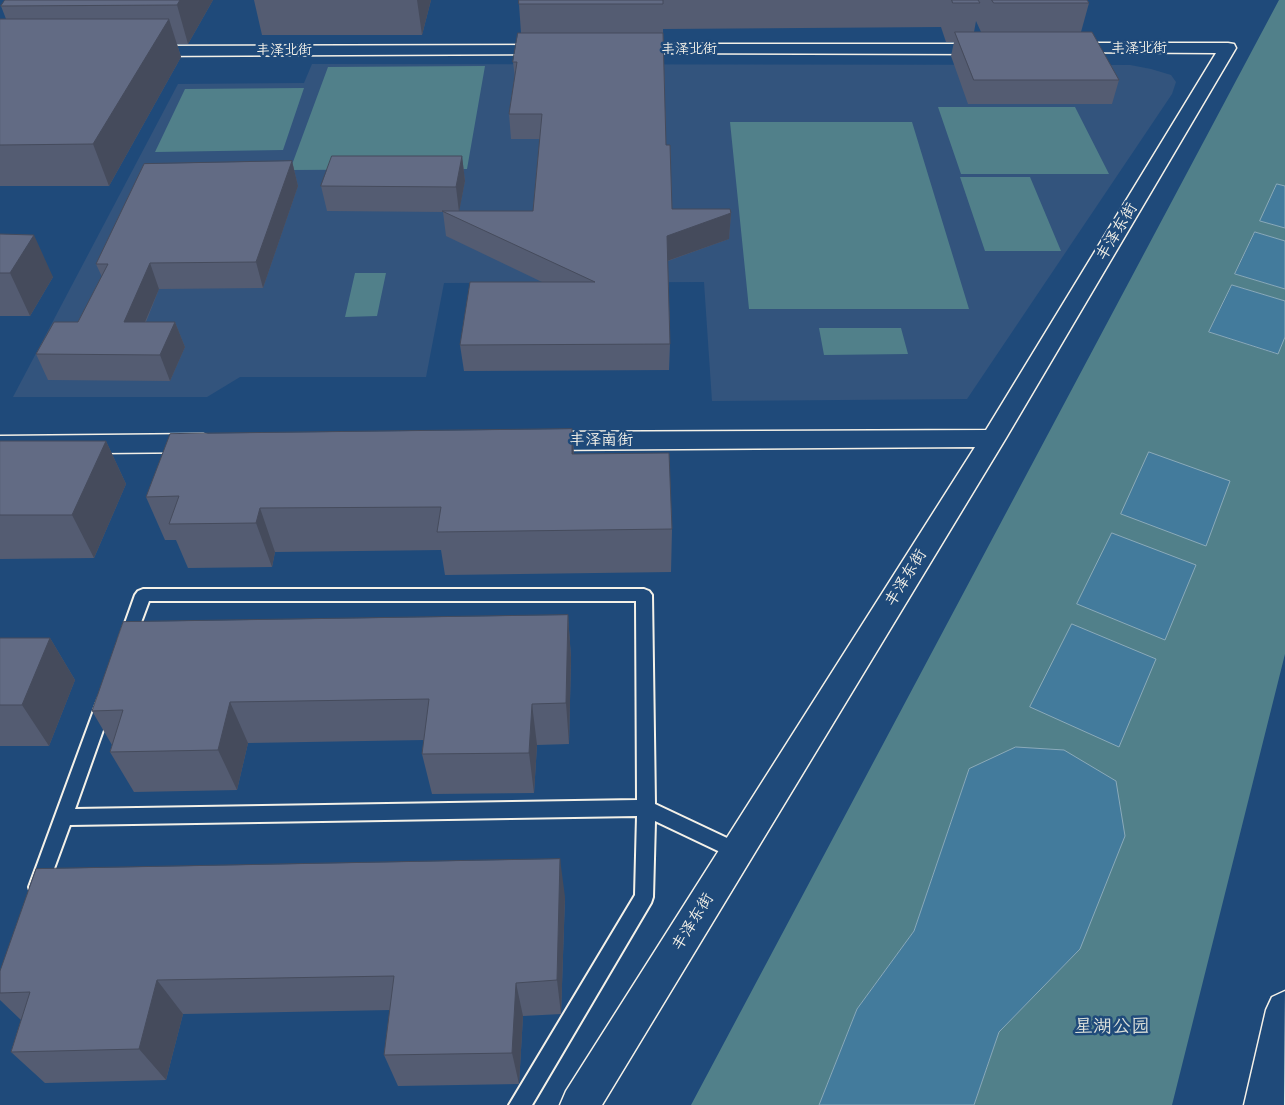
<!DOCTYPE html>
<html>
<head>
<meta charset="utf-8">
<style>
	body { margin:0 }
	canvas { display:block; background:#1f4a7a }
</style>
</head>
<body>
<canvas width="1285" height="1105"></canvas>
<script>
const context = document.querySelector('canvas').getContext('2d');
context.lineJoin = 'round';
function fill(path, color) { context.fillStyle = color; context.fill(path, 'evenodd'); }
function strokePath(path, color, width, dash) { context.strokeStyle = color; context.lineWidth = width; context.lineCap = dash ? 'butt' : 'round'; context.setLineDash(dash || []); context.stroke(path); }
function write(font, color, halo, rows, align = 'center') {
  context.font = font + ' "Patrick Hand","LXGW WenKai TC",sans-serif'; context.lineWidth = 5; context.setLineDash([]); context.textBaseline = 'middle'; context.strokeStyle = halo; context.fillStyle = color; for (const [text, x, y, turn = 0] of rows) {
    context.save(); context.translate(x, y); context.rotate((+turn || 0) * Math.PI / 180); context.textAlign = isNaN(turn) ? turn : align; if (halo) context.strokeText(text, 0, 0); context.fillText(text, 0, 0); context.restore();
  }
}
fill(new Path2D(`
	M 312,64 L 1130,65 L 1151,69 L 1171,75 L 1176,82 L 1172,94 L 967,399 L 712,401 L 704,282 L 444,283 L 426,377 L 240,377 L 207,397 L 13,397 L 178,84 L 304,83 Z`), '#33547d');
fill(new Path2D(`
	M 1279,0 L 1285,0 L 1285,186 L 1277,184 L 1261,221 L 1285,228 L 1285,241 L 1255,232 L 1235,274 L 1285,289 L 1285,301 L 1232,285 L 1209,332 L 1277,354 L 1285,337 L 1285,654 L 1172,1105 L 974,1105 L 999,1032 L 1080,949 L 969,769 L 914,931 L 857,1009 L 819,1105 L 691,1105 Z
	M 485,66 L 467,169 L 290,170 L 328,67 Z
	M 304,88 L 283,150 L 155,152 L 185,89 Z
	M 938,107 L 1075,107 L 1109,174 L 961,174 Z
	M 730,122 L 912,122 L 969,309 L 749,309 Z
	M 960,177 L 1030,177 L 1061,251 L 985,251 Z
	M 355,273 L 386,273 L 377,316 L 345,317 Z
	M 819,328 L 901,328 L 908,354 L 824,355 Z`), '#51808a');
const water = new Path2D(`
	M 1277,184 L 1285,186 L 1285,228 L 1260,221 Z
	M 1255,232 L 1285,241 L 1285,289 L 1235,274 Z
	M 1232,285 L 1285,301 L 1285,337 L 1278,354 L 1209,332 Z
	M 1149,452 L 1230,481 L 1206,546 L 1121,514 Z
	M 1112,533 L 1196,565 L 1165,640 L 1077,604 Z
	M 1072,624 L 1156,659 L 1119,747 L 1030,707 Z
	M 1016,747 L 1064,750 L 1116,781 L 1125,836 L 1080,949 L 999,1032 L 974,1105 L 819,1105 L 857,1009 L 914,931 L 969,769 Z`);
fill(water, '#437b9c');
strokePath(water, '#8aaaba', 1);
const lane = new Path2D(`
	M 143,589 L 644,589 L 649,591 L 652,595 L 655,804 L 744,846 L 746,852 L 744,858 L 737,860 L 655,821 L 653,897 L 651,903 L 532,1105 L 509,1105 L 635,895 L 637,816 L 70,825 L 45,893 L 38,896 L 31,893 L 29,887 L 97,702 L 99,697 L 105,695 L 111,697 L 113,702 L 75,809 L 637,800 L 636,601 L 149,601 L 133,644 L 127,646 L 121,644 L 119,640 L 135,595 L 138,591 Z`);
const street = new Path2D(`
	M 1065,43 L 1228,43 L 1234,44 L 1236,48 L 1006,438 L 602,1105 L 560,1105 L 566,1091 L 975,447 L 536,450 L 527,447 L 523,441 L 527,435 L 536,432 L 986,430 L 1216,53 L 1059,52 L 1057,48 L 1059,44 Z
	M 627,44 L 989,44 L 995,45 L 997,49 L 995,53 L 989,54 L 621,53 L 619,49 L 621,45 Z
	M 552,45 L 558,46 L 561,50 L 558,54 L 142,56 L 136,55 L 133,51 L 136,47 L 142,46 Z
	M 203,434 L 212,437 L 216,443 L 212,449 L 203,452 L 0,454 L 0,436 Z
	M 1285,991 L 1284,1105 L 1244,1105 L 1266,1010 L 1272,997 Z`);
strokePath(lane, '#f4f1e8', 4);
strokePath(street, '#f4f1e8', 3);
fill(lane, '#1f4a7a');
fill(street, '#1f4a7a');
fill(new Path2D(`
	M 5,0 L 213,0 L 188,44 L 177,44 L 181,57 L 109,186 L 0,186 L 0,19 L 6,19 L 1,6 Z
	M 254,0 L 431,0 L 422,35 L 262,35 Z
	M 519,0 L 1087,0 L 1089,3 L 1081,32 L 1119,80 L 1112,104 L 968,104 L 951,56 L 954,42 L 946,42 L 941,27 L 663,29 L 666,145 L 672,209 L 731,213 L 729,239 L 668,261 L 670,344 L 669,370 L 464,371 L 460,345 L 542,282 L 446,236 L 443,212 L 327,211 L 321,186 L 462,156 L 465,181 L 459,211 L 533,211 L 540,139 L 511,139 L 509,114 L 515,78 L 513,62 L 521,33 L 519,4 ZM 976,21 L 981,32 L 974,32 Z
	M 292,161 L 298,186 L 263,288 L 159,289 L 146,322 L 175,322 L 185,347 L 170,381 L 48,380 L 36,354 L 78,322 L 102,277 L 96,264 Z
	M 0,234 L 53,277 L 30,316 L 0,316 Z
	M 572,429 L 574,454 L 672,529 L 671,572 L 445,575 L 441,550 L 275,552 L 272,567 L 188,568 L 176,540 L 165,540 L 146,497 Z
	M 0,441 L 106,441 L 126,484 L 94,558 L 0,559 Z
	M 568,615 L 571,658 L 569,744 L 537,745 L 534,793 L 432,794 L 422,754 L 424,740 L 248,743 L 237,790 L 134,792 L 110,752 L 112,745 L 92,711 Z
	M 0,638 L 50,638 L 75,680 L 49,746 L 0,746 Z
	M 565,897 L 561,1014 L 523,1016 L 519,1084 L 398,1086 L 384,1055 L 390,1010 L 183,1014 L 166,1080 L 45,1083 L 11,1052 L 21,1020 L 0,1000 L 0,971 Z`), '#545c72');
fill(new Path2D(`
	M 180,0 L 213,0 L 188,44 L 177,5 Z
	M 417,0 L 431,0 L 422,35 Z
	M 169,19 L 181,57 L 109,186 L 93,144 Z
	M 462,156 L 465,181 L 459,212 L 456,187 Z
	M 292,161 L 298,186 L 263,288 L 256,262 Z
	M 731,213 L 729,239 L 667,261 L 667,236 Z
	M 34,235 L 53,277 L 30,316 L 10,273 Z
	M 150,263 L 159,289 L 134,348 L 124,322 Z
	M 175,322 L 185,347 L 170,381 L 160,355 Z
	M 572,429 L 575,473 L 572,454 Z
	M 106,441 L 126,484 L 94,558 L 72,515 Z
	M 260,508 L 275,552 L 272,567 L 256,523 Z
	M 568,615 L 571,658 L 569,744 L 566,703 Z
	M 50,638 L 75,680 L 49,746 L 22,705 Z
	M 230,702 L 248,743 L 237,790 L 218,750 Z
	M 532,704 L 537,745 L 534,793 L 529,753 Z
	M 560,859 L 565,897 L 561,1014 L 557,980 Z
	M 157,980 L 183,1014 L 166,1080 L 139,1049 Z
	M 516,983 L 523,1016 L 519,1084 L 512,1053 Z`), '#454b5c');
const building = new Path2D(`
	M 5,0 L 180,0 L 177,5 L 1,6 Z
	M 519,0 L 663,0 L 663,4 L 519,4 Z
	M 952,0 L 978,0 L 980,3 L 953,3 Z
	M 992,0 L 1087,0 L 1089,3 L 994,3 Z
	M 0,19 L 169,19 L 93,144 L 0,145 Z
	M 955,32 L 1092,32 L 1119,80 L 974,80 Z
	M 518,33 L 663,33 L 666,145 L 670,145 L 672,209 L 730,209 L 731,213 L 667,236 L 670,344 L 460,345 L 470,282 L 595,282 L 442,211 L 533,211 L 542,114 L 509,114 L 517,62 L 513,62 Z
	M 332,156 L 462,156 L 456,187 L 321,186 Z
	M 292,161 L 256,262 L 150,263 L 124,322 L 175,322 L 160,355 L 36,354 L 54,322 L 78,322 L 108,264 L 96,264 L 144,164 Z
	M 0,234 L 34,235 L 10,273 L 0,273 Z
	M 572,429 L 572,454 L 669,453 L 672,529 L 437,532 L 441,507 L 260,508 L 256,523 L 169,524 L 179,496 L 146,497 L 170,434 Z
	M 0,441 L 106,441 L 72,515 L 0,515 Z
	M 568,615 L 566,703 L 532,704 L 529,753 L 422,754 L 429,699 L 230,702 L 218,750 L 110,752 L 123,710 L 92,711 L 123,622 Z
	M 0,638 L 50,638 L 22,705 L 0,705 Z
	M 560,859 L 557,980 L 516,983 L 512,1053 L 384,1055 L 394,976 L 157,980 L 139,1049 L 11,1052 L 30,992 L 0,993 L 0,971 L 36,869 Z`);
fill(building, '#626b84');
strokePath(building, '#454b5c', 1);
write('14px', '#f4f1e8', '#1f4a7a', [
	["丰泽北街",1139,48],
	["丰泽北街",689,49],
	["丰泽北街",284,50]
]);
write('16px', '#f4f1e8', '#1f4a7a', [
	["丰泽东街",1117,232,-59],
	["丰泽南街",601,441],
	["丰泽东街",906,578,-58],
	["丰泽东街",693,922,-58]
]);
write('19px', '#dce0da', '#1f4a7a', [
	["星湖公园",1112,1027]
]);
</script>
</body>
</html>
